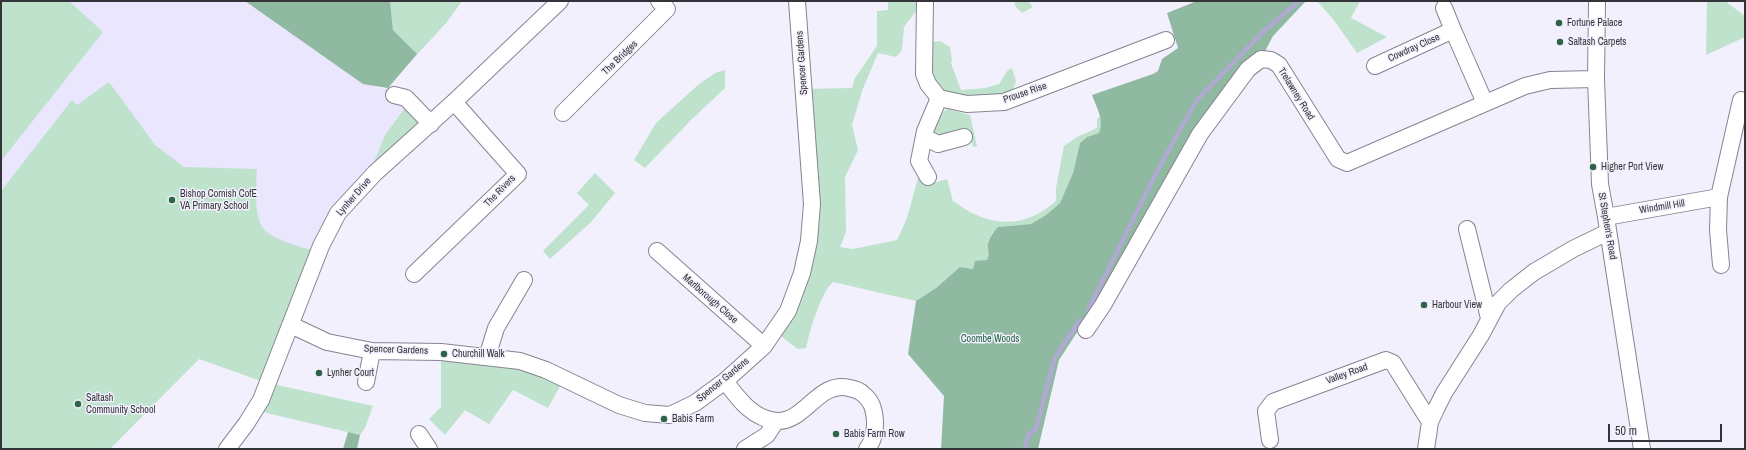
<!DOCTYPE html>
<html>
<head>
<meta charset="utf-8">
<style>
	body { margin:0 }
	#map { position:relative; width:1746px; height:450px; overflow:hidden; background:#f2f0fc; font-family:"Archivo Narrow",sans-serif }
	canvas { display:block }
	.frame { position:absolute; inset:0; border:2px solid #343339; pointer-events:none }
	.scale { position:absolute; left:1608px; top:424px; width:114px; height:18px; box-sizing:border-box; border:2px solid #343339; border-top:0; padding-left:5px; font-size:12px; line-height:14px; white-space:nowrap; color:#343339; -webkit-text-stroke:3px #f2f0fc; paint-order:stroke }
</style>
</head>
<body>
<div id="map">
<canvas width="1746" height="450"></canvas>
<div class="frame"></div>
<div class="scale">50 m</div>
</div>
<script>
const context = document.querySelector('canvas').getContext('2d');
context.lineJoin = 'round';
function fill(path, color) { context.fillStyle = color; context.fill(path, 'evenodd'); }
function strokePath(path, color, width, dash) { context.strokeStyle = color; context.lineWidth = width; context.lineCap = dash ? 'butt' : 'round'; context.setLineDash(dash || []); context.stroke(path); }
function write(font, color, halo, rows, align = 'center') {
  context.font = font + ' "Archivo Narrow",sans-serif'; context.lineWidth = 3; context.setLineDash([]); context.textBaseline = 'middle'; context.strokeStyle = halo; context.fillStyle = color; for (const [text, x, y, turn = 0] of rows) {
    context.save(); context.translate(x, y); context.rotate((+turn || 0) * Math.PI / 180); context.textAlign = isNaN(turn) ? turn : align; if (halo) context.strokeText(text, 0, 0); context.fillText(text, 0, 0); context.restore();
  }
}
fill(new Path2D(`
	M 1,1 L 462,1 L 447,22 L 388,88 L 372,86 L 403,94 L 410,101 L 370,172 L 334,210 L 264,382 L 199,359 L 110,449 L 1,449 Z`), '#eae6fd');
fill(new Path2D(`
	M 1,1 L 69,1 L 103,32 L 1,161 Z
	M 390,1 L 462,1 L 447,22 L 417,54 L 393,30 Z
	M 888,1 L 925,1 L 925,9 L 916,11 L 904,27 L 902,50 L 896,57 L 878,53 L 862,91 L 852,125 L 858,150 L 845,177 L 846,232 L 840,247 L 853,249 L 897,240 L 907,218 L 918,178 L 925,185 L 947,179 L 953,201 C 960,205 967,211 974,214 C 1005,228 1031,223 1056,201 L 1056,188 L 1064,146 L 1077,137 L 1097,128 L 1097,119 L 1100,116 L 1102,127 L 1099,133 L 1087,137 L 1080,143 L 1073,173 L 1060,203 L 1046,215 L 1031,224 L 998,227 L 992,233 L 988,245 L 990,254 L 987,260 L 973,269 L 960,267 L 936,288 L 916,301 L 833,282 C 820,294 810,330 806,348 L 798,349 L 774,331 L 809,241 L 804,89 L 852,88 L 855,78 L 877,46 L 877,11 L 888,10 Z
	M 1014,1 L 1028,1 L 1033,7 L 1022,13 L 1016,7 Z
	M 1317,1 L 1360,1 L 1351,18 L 1387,37 L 1357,53 L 1333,19 Z
	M 1707,1 L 1725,1 L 1745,16 L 1745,37 L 1706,55 Z
	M 940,41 L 950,47 L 952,60 L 951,63 L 961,90 L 985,88 L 999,84 L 1008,70 L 1012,68 L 1016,81 L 1010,99 L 939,98 L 925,59 L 926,43 Z
	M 725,70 L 725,88 L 691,120 L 645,168 L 634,160 L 656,123 L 698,85 L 715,73 Z
	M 109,82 L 155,145 L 184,167 L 257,169 C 256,184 254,213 262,227 C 270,239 301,247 315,251 L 264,382 L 199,359 L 110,449 L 1,449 L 1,191 L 72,100 L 77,105 Z
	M 410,101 L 427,122 L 370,172 L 385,135 Z
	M 948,109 L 970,115 L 977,146 L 973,147 L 968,129 L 934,136 L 931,131 C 933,122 939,113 948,109 Z
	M 595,173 L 615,193 L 591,222 L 550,259 L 543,251 L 589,205 L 577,193 Z
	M 441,352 L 564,379 L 548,408 L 513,390 L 489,424 L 465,410 L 445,435 L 429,419 L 441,407 Z
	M 268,383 L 373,406 L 365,428 L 360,435 L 254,410 Z`), '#bee2cc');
fill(new Path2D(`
	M 245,1 L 390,1 L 393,30 L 417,54 L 388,88 L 363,84 Z
	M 1197,1 L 1306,1 L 1273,36 L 1261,59 L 1248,69 L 1059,360 L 1038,449 L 941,449 L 944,396 L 908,354 L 916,301 L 936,288 L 960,267 L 973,269 L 975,261 L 987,260 C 991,252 987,251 988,244 C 990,237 993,232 998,227 L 1031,224 L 1046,215 L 1060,203 L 1073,173 L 1080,143 L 1087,137 L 1099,133 C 1105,120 1096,107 1092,95 L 1153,74 L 1158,71 L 1162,59 L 1178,48 L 1167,13 Z
	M 348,432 L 360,435 L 357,449 L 343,449 Z`), '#8fb9a0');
strokePath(new Path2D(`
	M 1088,310 L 1154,177 L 1196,101 L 1263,32 L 1299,1
	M 1025,449 L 1028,435 L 1036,429 L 1055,357 L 1080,320`), '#b0a9d1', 4.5);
const minor = new Path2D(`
	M 925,1 L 924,74 L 928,84 L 939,98
	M 1597,1 L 1596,79 L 1600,184 L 1606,217 L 1642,449
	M 1444,8 L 1453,30
	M 1375,66 L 1453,30 L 1485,103
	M 394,95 L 406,98 L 431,124
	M 939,98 L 967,104 L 1004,102 L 1166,40
	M 563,113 L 667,9 L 659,1
	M 924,137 L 938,144 L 964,137
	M 928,177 L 919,161 L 925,131 L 939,98
	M 1606,217 L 1719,197
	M 1467,229 L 1489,318
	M 657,251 L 764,346
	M 1721,265 L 1718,230 L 1719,197 L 1741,100
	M 414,274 L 518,174 L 454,102
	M 291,325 L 327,342 L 372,351 L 441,352 L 520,361 L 546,370 L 619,405 L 645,413 L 670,415 L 695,403 L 725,381 L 764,346 L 788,311 L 802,273 L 809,241 L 812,204 L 797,1
	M 1086,330 L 1103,305 L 1200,134 L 1248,69 L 1261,59 L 1271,60 L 1279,65 L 1338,159 L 1347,163 L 1525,86 L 1550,80 L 1596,79
	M 487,357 L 496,328 L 524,280
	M 725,381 C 738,398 752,419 777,421 C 805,422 819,380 849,388 C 855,389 859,390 863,394 C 872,401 874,409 875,421 C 875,432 874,440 867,449
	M 366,382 L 372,351
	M 419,434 L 429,449
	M 1270,440 L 1266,411 L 1273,402 L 1386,360 L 1393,363 L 1430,422
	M 227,449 L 246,424 L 261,400 L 321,246 L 338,213 L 375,173 L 454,102 L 560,1
	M 745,449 L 767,435 L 776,421
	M 1426,449 L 1430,422 L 1437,407 L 1444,393 L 1481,335 L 1498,303 L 1511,290 L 1534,272 L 1573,249 L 1608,232`);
strokePath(minor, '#868492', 18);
strokePath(minor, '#fff', 16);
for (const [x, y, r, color] of [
	[1559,23,4,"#2f6347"],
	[1560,42,4,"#2f6347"],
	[1593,167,4,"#2f6347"],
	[172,200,4,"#2f6347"],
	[1424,305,4,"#2f6347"],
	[444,354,4,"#2f6347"],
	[319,373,4,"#2f6347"],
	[78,404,4,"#2f6347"],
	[664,419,4,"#2f6347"],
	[836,434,4,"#2f6347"]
]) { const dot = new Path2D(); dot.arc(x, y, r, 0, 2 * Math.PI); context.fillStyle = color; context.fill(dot); strokePath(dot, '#f2f0fc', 1.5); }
write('10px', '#343339', '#f2f0fc', [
	["Fortune Palace",1567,23],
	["Saltash Carpets",1568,42],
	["Higher Port View",1601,167],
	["Bishop Cornish CofE",180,194],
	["VA Primary School",180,206],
	["Harbour View",1432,305],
	["Churchill Walk",452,354],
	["Lynher Court",327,373],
	["Saltash",86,398],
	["Community School",86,410],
	["Babis Farm",672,419],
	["Babis Farm Row",844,434]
], 'left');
write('10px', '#343339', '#f2f0fc', [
	["Cowdray Close",1414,48,-24],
	["The Bridges",620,58,-44],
	["Spencer Gardens",802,63,-94],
	["Prouse Rise",1025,93,-19],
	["Trelawney Road",1296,94,58],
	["The Rivers",500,191,-46],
	["Lynher Drive",354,197,-49],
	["Windmill Hill",1662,207,-9],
	["St Stephen's Road",1607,226,80],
	["Marlborough Close",710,299,41],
	["Spencer Gardens",396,350,2],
	["Valley Road",1347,374,-20],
	["Spencer Gardens",723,380,-39]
]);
write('10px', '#216543', '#f2f0fc', [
	["Coombe Woods",990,339]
]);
</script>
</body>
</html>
